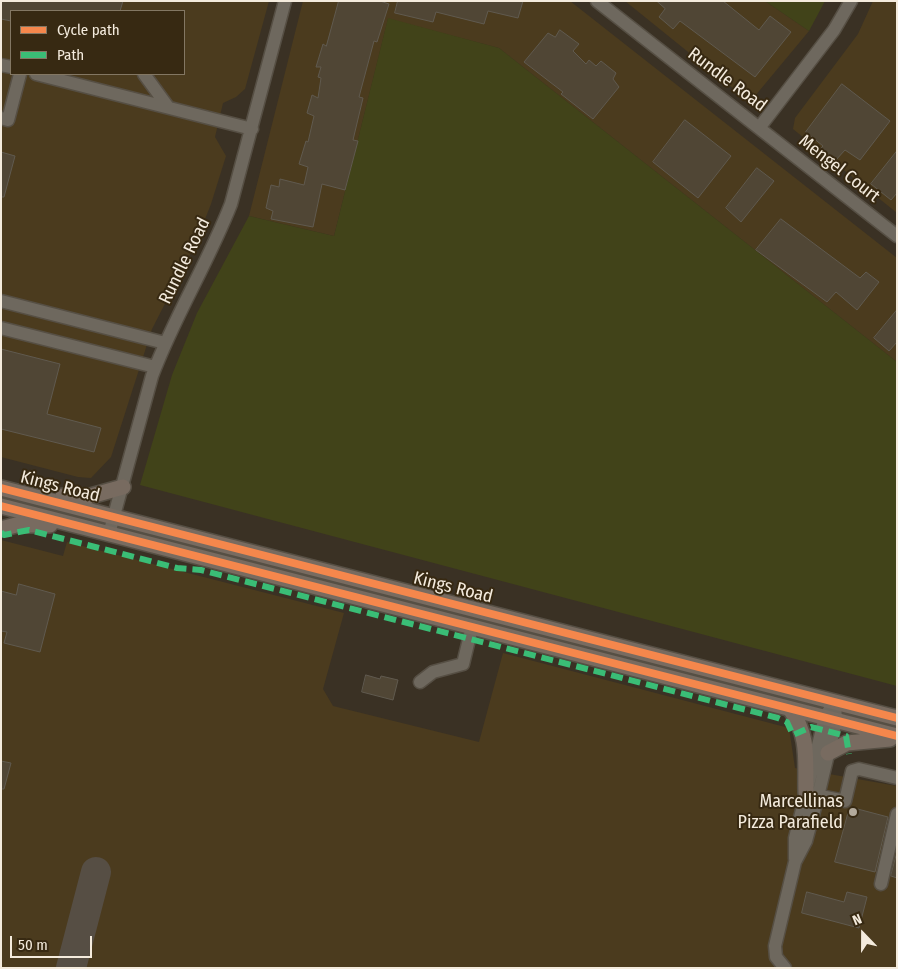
<!DOCTYPE html>
<html>
<head>
<meta charset="utf-8">
<style>
	body { margin:0 }
	#map { position:relative; width:898px; height:969px; overflow:hidden; background:#3a3124; font-family:"Fira Sans Condensed",sans-serif }
	canvas { display:block }
	.frame { position:absolute; inset:0; border:2px solid #f4ebdd; pointer-events:none }
	.legend { position:absolute; left:10px; top:10px; width:175px; height:65px; box-sizing:border-box; background:#372912; border:1px solid #837763; margin:0; padding:6px 9px; list-style:none; font-size:15px; color:#f4ebdd }
	.legend li { display:flex; align-items:center; gap:10px; height:25px }
	.legend b { width:25px; border:1px solid #837763 }
	.north { position:absolute; left:838px; top:909px; width:50px; height:50px; -webkit-text-stroke:4px #372912; paint-order:stroke; rotate:338deg; font-size:14px; font-weight:700; line-height:20px; text-align:center; color:#f4ebdd }
	.north::after { content:''; display:block; margin:auto; width:18px; height:22px; background:#f4ebdd; clip-path:polygon(50% 0,100% 100%,50% 72%,0 100%) }
	.scale { position:absolute; left:10px; top:936px; width:82px; height:22px; box-sizing:border-box; border:2px solid #f4ebdd; border-top:0; padding-left:6px; font-size:15px; line-height:18px; white-space:nowrap; color:#f4ebdd; -webkit-text-stroke:4px #372912; paint-order:stroke }
</style>
</head>
<body>
<div id="map">
<canvas width="898" height="969"></canvas>
<div class="frame"></div>
<ul class="legend">
<li><b style="height:6px;background:#f5874c"></b>Cycle path</li>
<li><b style="height:6px;background:#3abd76"></b>Path</li>
</ul>
<div class="north">N</div>
<div class="scale">50 m</div>
</div>
<script>
const context = document.querySelector('canvas').getContext('2d');
context.lineJoin = 'round';
function fill(path, color) { context.fillStyle = color; context.fill(path, 'evenodd'); }
function strokePath(path, color, width, dash) { context.strokeStyle = color; context.lineWidth = width; context.lineCap = dash ? 'butt' : 'round'; context.setLineDash(dash || []); context.stroke(path); }
function write(font, color, halo, rows, align = 'center') {
  context.font = font + ' "Fira Sans Condensed",sans-serif'; context.lineWidth = 4; context.setLineDash([]); context.textBaseline = 'middle'; context.strokeStyle = halo; context.fillStyle = color; for (const [text, x, y, turn = 0] of rows) {
    context.save(); context.translate(x, y); context.rotate((+turn || 0) * Math.PI / 180); context.textAlign = isNaN(turn) ? turn : align; if (halo) context.strokeText(text, 0, 0); context.fillText(text, 0, 0); context.restore();
  }
}
fill(new Path2D(`
	M 1,1 L 269,1 L 245,89 L 236,97 L 223,103 L 215,137 L 226,156 L 211,204 L 194,247 L 152,329 L 111,457 L 91,478 L 78,477 L 1,457 ZM 11,11 L 184,11 L 184,74 L 11,74 Z
	M 303,1 L 570,1 L 897,258 L 897,362 L 499,48 L 388,19 L 334,236 L 249,216 Z
	M 625,1 L 765,1 L 809,31 L 750,102 Z
	M 873,1 L 897,1 L 897,213 L 793,129 L 795,118 L 858,34 Z
	M 1,540 L 63,556 L 67,542 L 344,613 L 323,689 L 333,706 L 479,742 L 503,653 L 789,728 L 795,768 L 897,786 L 897,968 L 1,968 Z`), '#4b3b1e');
fill(new Path2D(`
	M 765,1 L 825,1 L 809,31 Z
	M 388,18 L 499,48 L 897,362 L 897,686 L 140,485 L 172,375 L 197,313 L 249,216 L 334,236 Z`), '#414319');
strokePath(new Path2D(`
	M 71,968 L 96,872`), '#564e44', 30);
const building = new Path2D(`
	M 1,1 L 123,1 L 120,11 L 11,11 L 11,21 L 1,19 Z
	M 339,1 L 380,1 L 389,4 L 377,42 L 374,41 L 359,97 L 363,98 L 353,140 L 358,141 L 345,190 L 322,184 L 313,227 L 271,219 L 273,211 L 266,208 L 271,185 L 279,187 L 280,179 L 304,185 L 308,167 L 299,164 L 306,141 L 308,142 L 314,116 L 307,113 L 312,95 L 318,98 L 321,78 L 318,77 L 321,67 L 316,67 L 323,44 L 326,46 Z
	M 398,1 L 523,1 L 518,18 L 488,11 L 484,24 L 436,12 L 433,22 L 395,13 Z
	M 657,1 L 723,1 L 759,30 L 770,16 L 791,32 L 755,77 L 680,21 L 673,29 L 659,17 L 665,9 Z
	M 560,30 L 579,44 L 573,51 L 586,64 L 589,60 L 596,66 L 601,61 L 616,73 L 613,79 L 619,87 L 593,119 L 561,94 L 563,92 L 524,62 L 548,33 L 555,37 Z
	M 842,84 L 890,121 L 860,160 L 845,150 L 835,161 L 820,149 L 823,146 L 806,132 Z
	M 685,120 L 731,156 L 698,198 L 653,162 Z
	M 897,151 L 897,193 L 891,200 L 871,184 Z
	M 1,152 L 15,156 L 4,197 L 1,197 Z
	M 757,168 L 774,181 L 741,222 L 726,208 Z
	M 781,219 L 860,278 L 866,272 L 879,282 L 857,310 L 836,292 L 827,302 L 756,250 Z
	M 897,310 L 897,342 L 889,351 L 874,338 Z
	M 1,349 L 60,364 L 47,414 L 101,428 L 94,452 L 1,429 Z
	M 19,584 L 55,594 L 40,652 L 4,643 L 7,632 L 1,631 L 1,591 L 16,595 Z
	M 366,675 L 380,679 L 381,676 L 398,680 L 393,700 L 362,692 Z
	M 1,761 L 11,763 L 4,789 L 1,789 Z
	M 850,807 L 888,817 L 875,872 L 835,862 Z
	M 897,852 L 897,878 L 891,876 Z
	M 807,892 L 844,902 L 847,892 L 867,897 L 859,928 L 802,913 Z`);
fill(building, '#504635');
strokePath(building, '#605a4f', 1);
const minor = new Path2D(`
	M 597,1 L 759,128 L 834,30 L 851,1
	M 1,65 L 11,67
	M 36,74 L 252,129
	M 144,74 L 168,107
	M 1,118 L 8,120 L 20,74
	M 759,128 L 897,236
	M 1,301 L 165,343
	M 1,328 L 155,367
	M 109,534 L 152,376 C 174,317 208,263 231,204 L 285,1
	M 420,682 L 433,672 L 463,664 L 472,627
	M 811,794 L 845,801 L 852,771 L 859,769 L 897,778
	M 795,859 L 795,838 L 825,717 L 830,709
	M 881,884 L 897,814
	M 785,968 L 776,957 L 775,946 L 795,862 L 806,841 L 818,796 L 836,721 L 835,702`);
const major = new Path2D(`
	M 1,488 L 897,718
	M 63,496 L 87,497 L 123,487
	M 1,506 L 897,736
	M 1,529 L 16,525 L 50,525
	M 790,709 C 810,737 805,760 806,793
	M 828,753 L 847,743 L 890,739`);
strokePath(minor, '#564f44', 15);
strokePath(major, '#564f44', 18);
strokePath(minor, '#6e685e', 12);
strokePath(major, '#786b60', 15);
strokePath(new Path2D(`
	M 1,532 L 4,535 L 29,530 L 177,568 L 201,570 L 778,718 L 787,722 L 793,735 L 811,727 L 846,736 L 849,754`), '#3abd76', 6, [12, 6]);
strokePath(new Path2D(`
	M 1,488 L 897,718
	M 1,506 L 897,736`), '#f5874c', 8);
for (const [x, y, r, color] of [
	[853,812,5,"#b3aa9c"]
]) { const dot = new Path2D(); dot.arc(x, y, r, 0, 2 * Math.PI); context.fillStyle = color; context.fill(dot); strokePath(dot, '#372912', 2); }
write('18px', '#f4ebdd', '#372912', [
	["Rundle Road",727,80,37],
	["Mengel Court",839,169,38],
	["Rundle Road",185,261,-64],
	["Kings Road",60,487,14],
	["Kings Road",453,588,14]
]);
write('18px', '#f4ebdd', '#372912', [
	["Marcellinas",843,802],
	["Pizza Parafield",843,823]
], 'right');
</script>
</body>
</html>
